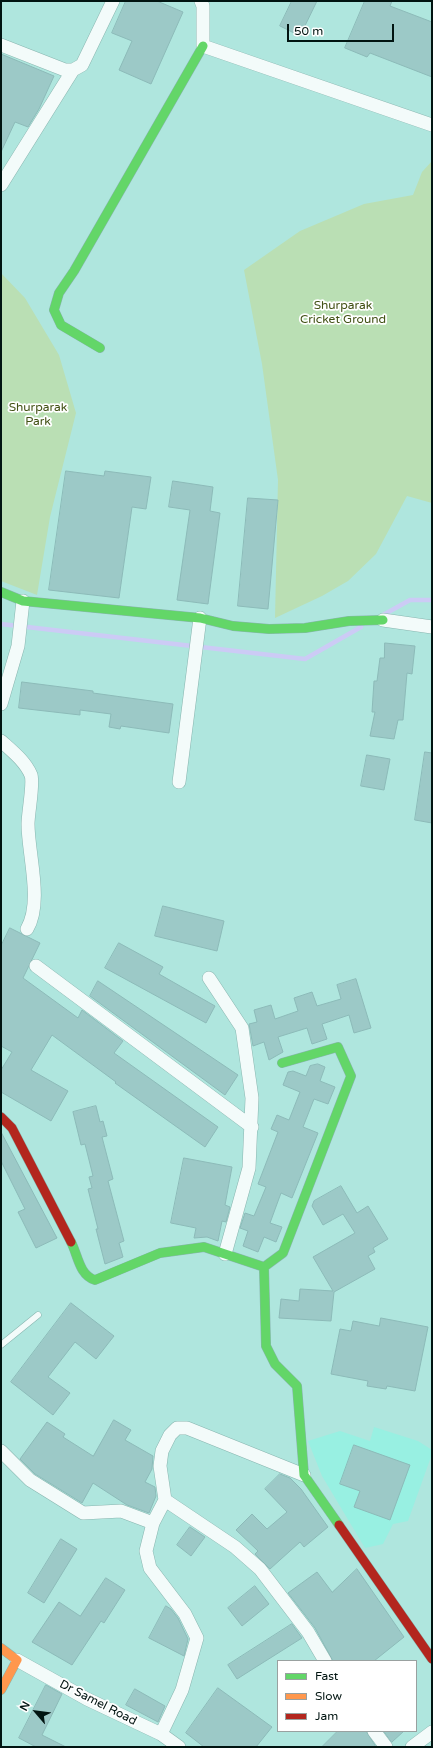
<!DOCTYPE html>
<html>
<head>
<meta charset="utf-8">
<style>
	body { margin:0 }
	#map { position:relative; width:433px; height:1748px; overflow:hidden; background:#afe6de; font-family:"Varela Round",sans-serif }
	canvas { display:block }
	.frame { position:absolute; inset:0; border:2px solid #011411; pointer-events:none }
	.legend { position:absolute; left:277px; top:1660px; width:140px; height:72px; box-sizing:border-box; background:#fff; border:1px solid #99a1a0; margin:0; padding:5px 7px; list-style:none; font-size:12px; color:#011411 }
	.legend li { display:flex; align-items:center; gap:8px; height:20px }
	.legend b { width:20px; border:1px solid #99a1a0 }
	.north { position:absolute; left:16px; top:1692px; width:40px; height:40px; -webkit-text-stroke:3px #fff; paint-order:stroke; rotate:298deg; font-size:11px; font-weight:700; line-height:16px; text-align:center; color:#011411 }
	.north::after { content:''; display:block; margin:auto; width:14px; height:18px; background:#011411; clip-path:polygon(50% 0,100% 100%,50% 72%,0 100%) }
	.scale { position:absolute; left:287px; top:24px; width:107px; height:18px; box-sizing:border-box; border:2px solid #011411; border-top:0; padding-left:5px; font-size:12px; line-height:14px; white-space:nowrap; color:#011411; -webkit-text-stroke:3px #fff; paint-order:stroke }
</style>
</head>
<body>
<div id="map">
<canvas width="433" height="1748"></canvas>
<div class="frame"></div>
<ul class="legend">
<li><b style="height:5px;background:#63d668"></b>Fast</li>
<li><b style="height:5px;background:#ff974d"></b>Slow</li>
<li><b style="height:5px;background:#b3261e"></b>Jam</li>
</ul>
<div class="north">N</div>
<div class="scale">50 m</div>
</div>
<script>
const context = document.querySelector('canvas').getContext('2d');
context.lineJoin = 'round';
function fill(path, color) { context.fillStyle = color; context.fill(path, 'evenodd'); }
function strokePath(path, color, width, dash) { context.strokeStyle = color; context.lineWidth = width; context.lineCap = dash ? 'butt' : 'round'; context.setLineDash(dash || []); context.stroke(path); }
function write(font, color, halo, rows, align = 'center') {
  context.font = font + ' "Varela Round",sans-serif'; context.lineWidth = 3.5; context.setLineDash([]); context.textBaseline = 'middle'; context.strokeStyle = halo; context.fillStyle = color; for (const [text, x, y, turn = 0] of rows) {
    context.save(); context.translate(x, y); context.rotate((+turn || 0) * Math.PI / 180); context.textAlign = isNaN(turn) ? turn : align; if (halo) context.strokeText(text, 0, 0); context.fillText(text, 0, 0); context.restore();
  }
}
fill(new Path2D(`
	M 374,1427 L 418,1441 L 432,1450 L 432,1454 L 408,1521 L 393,1524 L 383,1544 L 365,1548 L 322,1476 L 308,1441 L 340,1431 L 370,1441 Z`), '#98f0e2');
fill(new Path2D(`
	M 432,161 L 432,503 L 407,496 L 376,554 L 348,581 L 322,596 L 275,618 L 278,480 L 262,364 L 244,270 L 300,231 L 364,204 L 413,195 L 422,172 Z
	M 1,273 L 25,298 L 59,355 L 76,413 L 50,517 L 37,595 L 1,581 Z`), '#badfb4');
strokePath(new Path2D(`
	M 383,615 L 410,600 L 432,600
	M 1,624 L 305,659 L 361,627`), '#cccbf5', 4.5);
const building = new Path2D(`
	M 126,1 L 157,1 L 183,12 L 151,84 L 119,70 L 132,41 L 112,33 Z
	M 292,1 L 317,1 L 300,36 L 280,26 Z
	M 365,1 L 392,1 L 390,6 L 432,22 L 432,77 L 370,53 L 367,57 L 345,48 Z
	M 1,54 L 54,76 L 39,109 L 28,127 L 15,122 L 1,152 Z
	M 66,471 L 104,476 L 105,471 L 151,477 L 146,509 L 132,507 L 119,598 L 49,590 Z
	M 173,481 L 213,487 L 210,511 L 220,513 L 208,604 L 177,600 L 190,510 L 169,507 Z
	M 248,498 L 278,500 L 268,609 L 238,606 Z
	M 385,643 L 415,646 L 412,674 L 407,673 L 403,720 L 398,720 L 394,739 L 370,736 L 375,712 L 372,712 L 374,681 L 377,681 L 380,658 L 384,658 Z
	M 22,682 L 93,691 L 93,693 L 173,704 L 169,733 L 121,726 L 120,729 L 109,727 L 111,714 L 80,710 L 80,715 L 19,708 Z
	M 425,752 L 432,753 L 432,823 L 415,820 Z
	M 367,755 L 390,759 L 384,790 L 361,786 Z
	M 163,906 L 224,921 L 217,951 L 155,936 Z
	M 10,928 L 40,943 L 23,978 L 78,1018 L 82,1010 L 123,1041 L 114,1053 L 218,1127 L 205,1147 L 115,1083 L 116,1082 L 52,1035 L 31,1070 L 68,1091 L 51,1121 L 1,1092 L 1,1070 L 12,1052 L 1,1046 L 1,946 Z
	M 119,943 L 163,967 L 159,974 L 215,1006 L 206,1023 L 105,968 Z
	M 356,979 L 371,1028 L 354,1033 L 349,1015 L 322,1024 L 327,1039 L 312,1044 L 307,1028 L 278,1037 L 283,1052 L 269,1060 L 264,1042 L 253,1046 L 249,1024 L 257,1022 L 254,1010 L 271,1005 L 275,1019 L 298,1011 L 294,998 L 312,992 L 317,1006 L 341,999 L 337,985 Z
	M 98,981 L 238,1075 L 225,1095 L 90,996 Z
	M 318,1064 L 325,1067 L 320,1081 L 335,1087 L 328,1104 L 314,1099 L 303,1127 L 318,1133 L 292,1198 L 281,1193 L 270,1223 L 282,1227 L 276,1242 L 264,1237 L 258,1252 L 243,1246 L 248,1231 L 240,1228 L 245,1213 L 254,1216 L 266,1187 L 258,1184 L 278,1132 L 271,1129 L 277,1115 L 289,1120 L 300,1092 L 283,1085 L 288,1072 L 293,1071 L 306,1076 L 310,1066 Z
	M 96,1106 L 100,1122 L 103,1121 L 107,1136 L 102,1137 L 113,1179 L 108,1181 L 124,1241 L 119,1243 L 123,1257 L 105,1264 L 96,1229 L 98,1229 L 88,1189 L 92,1188 L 89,1177 L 93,1176 L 85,1144 L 81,1145 L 73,1112 Z
	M 1,1132 L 57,1238 L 36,1248 L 18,1212 L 25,1209 L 1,1161 Z
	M 184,1158 L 232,1167 L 225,1205 L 230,1207 L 226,1222 L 222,1221 L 218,1241 L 207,1237 L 194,1238 L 196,1228 L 171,1223 Z
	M 341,1186 L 357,1213 L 368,1206 L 388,1239 L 373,1248 L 375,1252 L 368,1256 L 375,1269 L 334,1292 L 331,1321 L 279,1318 L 281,1299 L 299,1301 L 300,1289 L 333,1291 L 313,1257 L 355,1233 L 343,1214 L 323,1225 L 312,1206 L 314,1201 Z
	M 71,1303 L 114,1336 L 96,1359 L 75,1342 L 48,1377 L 70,1393 L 53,1415 L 11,1382 Z
	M 381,1318 L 428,1327 L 415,1391 L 387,1386 L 386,1389 L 367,1386 L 368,1381 L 331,1374 L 340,1329 L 351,1331 L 353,1321 L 379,1326 Z
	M 114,1420 L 131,1430 L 125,1440 L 153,1456 L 152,1469 L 145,1482 L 155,1487 L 156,1496 L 149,1513 L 127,1505 L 93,1483 L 82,1503 L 35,1474 L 20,1459 L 47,1422 L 65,1434 L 63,1437 L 93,1456 Z
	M 354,1445 L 410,1465 L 390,1520 L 354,1507 L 360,1491 L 340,1484 Z
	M 280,1474 L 290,1478 L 301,1489 L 328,1527 L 304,1547 L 300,1542 L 270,1569 L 255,1554 L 258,1551 L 236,1530 L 252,1514 L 267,1529 L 287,1512 L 265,1489 Z
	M 190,1527 L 205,1537 L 191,1556 L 177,1545 Z
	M 61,1539 L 77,1549 L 44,1603 L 28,1593 Z
	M 357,1569 L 404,1637 L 374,1661 L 333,1661 L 315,1628 L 288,1593 L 317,1572 L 332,1592 Z
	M 106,1578 L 125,1590 L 104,1623 L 101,1621 L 72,1665 L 32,1642 L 59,1602 L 80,1616 Z
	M 255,1586 L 269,1604 L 242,1626 L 228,1608 Z
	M 166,1606 L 171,1609 L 178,1618 L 188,1639 L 184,1656 L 149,1638 Z
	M 292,1624 L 302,1638 L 237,1679 L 228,1665 Z
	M 46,1685 L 62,1694 L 42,1735 L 66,1747 L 36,1747 L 19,1738 Z
	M 218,1688 L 272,1727 L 256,1747 L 204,1747 L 186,1733 Z
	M 135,1689 L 165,1706 L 158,1722 L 126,1705 Z
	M 338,1731 L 366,1731 L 376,1747 L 322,1747 Z
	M 384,1731 L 404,1731 L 392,1742 Z`);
fill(building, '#9cc9c7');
strokePath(building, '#8cbab8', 1);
const lane = new Path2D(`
	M 1,1345 L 38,1315`);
const street = new Path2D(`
	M 201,1 L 203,6 L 203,46 L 432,125
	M 1,45 L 65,70 L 73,70 L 82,65 L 113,1
	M 1,185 L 73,70
	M 383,620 L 432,627
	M 1,704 L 18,646 L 23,601
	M 1,741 C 12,751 25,761 31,775 C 34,783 28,813 28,824 C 28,854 43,902 27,929
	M 179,782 L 200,618
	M 36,966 L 252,1127
	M 209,978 L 242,1028 L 252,1098 L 249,1168 L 225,1254
	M 1,1451 L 30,1480 L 83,1513 L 121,1511 L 153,1523
	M 304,1475 L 187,1428 L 177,1428 L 170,1435 L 162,1451 L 160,1466 L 165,1500 L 235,1547 L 260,1569 L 308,1632 L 325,1661
	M 17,1660 L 87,1699 L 161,1734 L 179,1747
	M 374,1731 L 386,1747
	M 161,1734 L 182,1690 L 197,1638 L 185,1614 L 150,1568 L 146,1551 L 153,1523 L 165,1500
	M 412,1747 L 432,1732`);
const fast = new Path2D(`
	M 100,348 L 61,325 L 54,310 L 59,293 L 74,271 L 203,46
	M 1,592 L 23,601 L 200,618 L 233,626 L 269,629 L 305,628 L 349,621 L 383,620
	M 71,1242 C 78,1255 79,1275 95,1280 L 160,1253 L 204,1247 L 264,1267 L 266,1346 L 275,1364 L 297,1386 L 304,1475 L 339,1525
	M 264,1267 L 283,1253 L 351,1076 L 338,1047 L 282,1063`);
const slow = new Path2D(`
	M 1,1648 L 17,1660 L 1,1690`);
const jam = new Path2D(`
	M 1,1117 L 12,1128 L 71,1242
	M 339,1525 L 432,1659`);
strokePath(lane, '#88b5af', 7);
strokePath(street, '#88b5af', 14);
strokePath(fast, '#88b5af', 10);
strokePath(slow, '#88b5af', 10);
strokePath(jam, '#88b5af', 10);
strokePath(lane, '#f3fbfa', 6);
strokePath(street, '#f3fbfa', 13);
strokePath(fast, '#63d668', 9);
strokePath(slow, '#ff974d', 9);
strokePath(jam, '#b3261e', 9);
write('12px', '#425115', '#fff', [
	["Shurparak",343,306],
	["Cricket Ground",343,320],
	["Shurparak",38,408],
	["Park",38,422]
]);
write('12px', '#011411', '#fff', [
	["Dr Samel Road",98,1703,27]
]);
</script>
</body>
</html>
